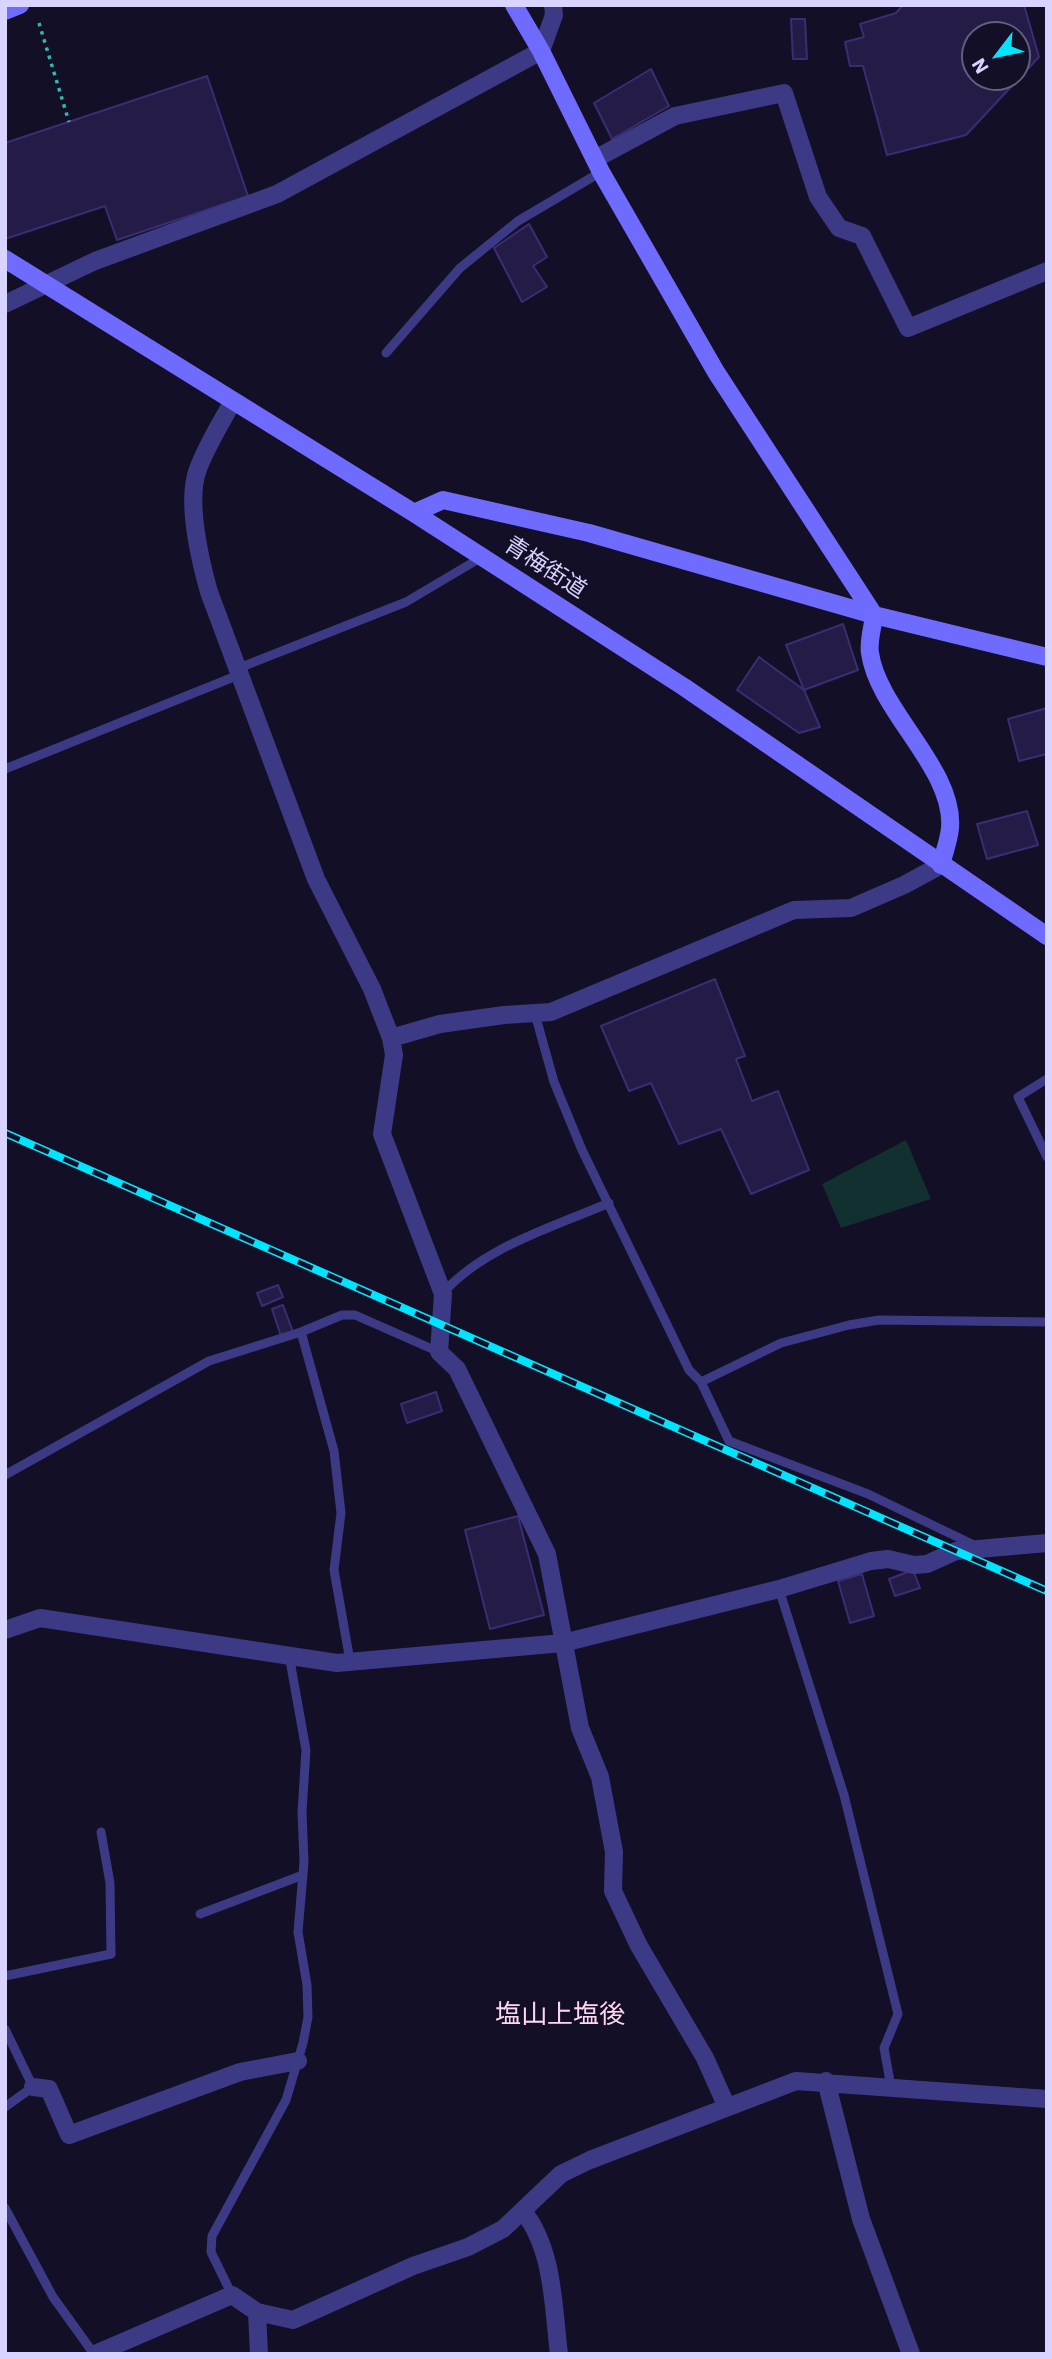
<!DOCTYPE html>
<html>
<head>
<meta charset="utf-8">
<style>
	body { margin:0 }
	#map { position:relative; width:1052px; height:2359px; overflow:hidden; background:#130f26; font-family:"IBM Plex Sans",sans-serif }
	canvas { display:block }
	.frame { position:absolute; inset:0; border:7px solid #d9d4ff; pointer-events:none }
	.north { position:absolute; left:961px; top:21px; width:70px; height:70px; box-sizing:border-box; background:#130f26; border:2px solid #625e7d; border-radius:50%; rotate:238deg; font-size:19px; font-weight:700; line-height:28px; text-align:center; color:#d9d4ff }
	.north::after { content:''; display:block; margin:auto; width:24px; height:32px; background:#00e5ff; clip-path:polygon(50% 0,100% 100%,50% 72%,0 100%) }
</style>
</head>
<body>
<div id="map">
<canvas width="1052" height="2359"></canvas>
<div class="frame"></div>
<div class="north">N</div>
</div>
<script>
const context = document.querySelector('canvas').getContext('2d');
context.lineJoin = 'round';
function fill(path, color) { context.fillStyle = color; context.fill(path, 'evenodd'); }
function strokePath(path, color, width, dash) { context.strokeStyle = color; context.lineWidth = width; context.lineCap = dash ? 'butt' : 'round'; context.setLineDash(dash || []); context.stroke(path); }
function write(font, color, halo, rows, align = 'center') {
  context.font = font + ' "IBM Plex Sans","Noto Sans JP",sans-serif'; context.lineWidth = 5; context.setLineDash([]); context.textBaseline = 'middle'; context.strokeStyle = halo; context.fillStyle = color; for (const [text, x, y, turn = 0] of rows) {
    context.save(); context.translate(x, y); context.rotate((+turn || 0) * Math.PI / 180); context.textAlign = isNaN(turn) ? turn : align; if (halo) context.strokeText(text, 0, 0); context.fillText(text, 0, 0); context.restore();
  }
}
fill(new Path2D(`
	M 906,1140 L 931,1199 L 841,1228 L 822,1184 Z`), '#12302f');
const building = new Path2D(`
	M 903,5 L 1024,5 L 1039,57 L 966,135 L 887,155 L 863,66 L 850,66 L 845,42 L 864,37 L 860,24 L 896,13 ZM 975,35 L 1017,35 L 1017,77 L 975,77 Z
	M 791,19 L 805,19 L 807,59 L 793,59 Z
	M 651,69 L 669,106 L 612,139 L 594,103 Z
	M 207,76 L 248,196 L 117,240 L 105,206 L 5,239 L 5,143 Z
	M 529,224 L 547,257 L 533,266 L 547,287 L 522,302 L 494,248 Z
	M 843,624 L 858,670 L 804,690 L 786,645 Z
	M 759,657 L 804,690 L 820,727 L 799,733 L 737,690 Z
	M 1047,708 L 1047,754 L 1019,761 L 1008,719 Z
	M 1027,811 L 1038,845 L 987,859 L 977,824 Z
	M 715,979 L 745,1056 L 736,1059 L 752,1101 L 778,1091 L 809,1170 L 751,1194 L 721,1129 L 679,1144 L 651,1083 L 629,1091 L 601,1026 Z
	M 278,1285 L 283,1297 L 262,1306 L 257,1293 Z
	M 283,1305 L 293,1332 L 281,1336 L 272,1309 Z
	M 436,1392 L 442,1411 L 407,1423 L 401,1404 Z
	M 518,1516 L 544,1615 L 490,1629 L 465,1530 Z
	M 913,1570 L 920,1588 L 895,1596 L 889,1579 Z
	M 862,1574 L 874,1616 L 850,1623 L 838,1581 Z`);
fill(building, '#241b47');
strokePath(building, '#3b2d73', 2);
strokePath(new Path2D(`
	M 39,23 L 69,122`), '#2fb8b0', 3.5, [3.5, 5]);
strokePath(new Path2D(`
	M 386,353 L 460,268 L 518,221 L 601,172
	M 239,668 L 406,602 L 482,557
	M 5,769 L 241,674
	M 535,1014 L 554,1082 L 582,1150 L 689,1370 L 701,1382
	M 1047,1079 L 1018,1097 L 1047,1157
	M 443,1293 C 484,1247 553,1227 609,1203
	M 301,1332 L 334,1451 L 341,1513 L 334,1570 L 350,1661
	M 5,1475 L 209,1361 L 301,1332 L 342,1315 L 355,1315 L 439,1352
	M 976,1546 L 868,1494 L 729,1441 L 701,1382 L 781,1343 L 849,1325 L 879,1320 L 1047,1322
	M 779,1589 L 844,1795 L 898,2014 L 884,2048 L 891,2087
	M 200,1914 L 303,1875
	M 5,1976 L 111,1954 L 110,1883 L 101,1832
	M 5,2029 L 33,2087 L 5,2107
	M 5,2208 L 53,2297 L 94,2354
	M 232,2295 L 211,2252 L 212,2236 L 286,2100 L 303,2043 L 308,2017 L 307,1985 L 298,1932 L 304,1862 L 302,1812 L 306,1750 L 289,1655`), '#3d3a85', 9);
strokePath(new Path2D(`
	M 595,159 L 675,116 L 784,93 L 818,197 L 839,228 L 862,236 L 908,328 L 1047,271
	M 5,304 L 95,261 L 277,194 L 541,51 L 554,15 L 553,5
	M 233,401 C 221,423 207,445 198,469 C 186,500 200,560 209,592 L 316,879 L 372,989 L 391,1038 L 394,1055 L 382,1134 L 443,1294 L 439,1352 L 457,1369 L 547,1554 L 580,1728 L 600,1777 L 614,1852 L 613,1891 L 639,1946 L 705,2058 L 726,2105
	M 391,1038 L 440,1024 L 504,1015 L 551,1012 L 794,910 L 851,908 L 904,885 L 941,865
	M 5,1630 L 40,1618 L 337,1663 L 563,1643 L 779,1589 L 871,1561 L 888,1559 L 914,1565 L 927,1564 L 956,1551 L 1047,1543
	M 826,2081 L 861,2219 L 911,2354
	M 33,2087 L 49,2089 L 69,2135 L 240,2072 L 298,2061
	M 523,2211 C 554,2250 553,2307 559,2354
	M 257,2312 L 259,2354
	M 95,2354 L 232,2295 L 257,2312 L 293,2320 L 413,2266 L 468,2247 L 503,2229 L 561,2174 L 590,2160 L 796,2081 L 1047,2099`), '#3d3a85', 18);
strokePath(new Path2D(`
	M 514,5 L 541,51 L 601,172 L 716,372 L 874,615 C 873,627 868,641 870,653 C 878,711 955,769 950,828 C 949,840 944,853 941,865
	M 5,11 L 20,5
	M 5,259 L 414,513 L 684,687 L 1047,936
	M 414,513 L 443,500 L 589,533 L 874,615 L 1047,657`), '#6f6bff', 18);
const rail = new Path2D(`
	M 5,1133 L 1047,1591`);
strokePath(rail, '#00e5ff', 8);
strokePath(rail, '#130f26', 5, [16]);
write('23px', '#d9d4ff', '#130f26', [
	["青梅街道",545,568,33]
]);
write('26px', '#ffd6f0', '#130f26', [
	["塩山上塩後",560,2015]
]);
</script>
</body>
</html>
